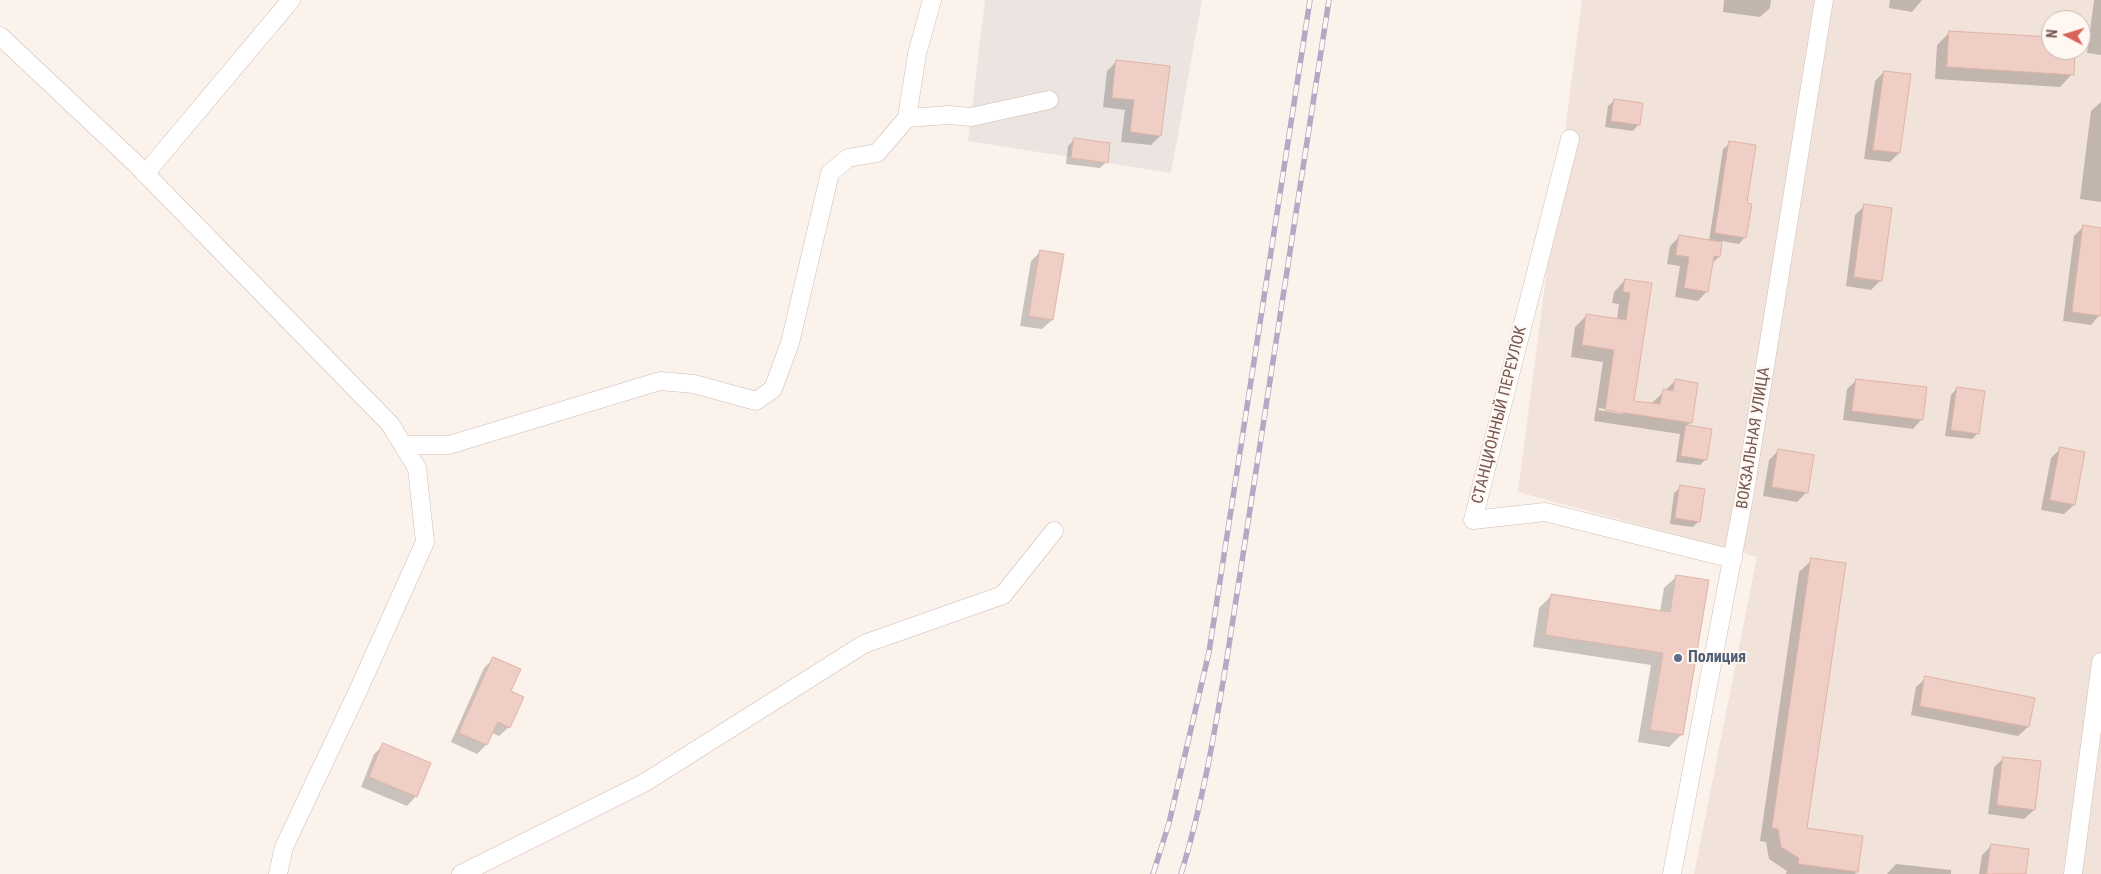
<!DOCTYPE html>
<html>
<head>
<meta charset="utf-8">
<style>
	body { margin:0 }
	#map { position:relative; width:2101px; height:874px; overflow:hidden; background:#fbf2ec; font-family:"Roboto Condensed",sans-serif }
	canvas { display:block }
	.north { position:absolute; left:2041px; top:10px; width:50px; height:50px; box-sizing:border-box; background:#fef7f2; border:1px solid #c7b7b1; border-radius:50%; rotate:275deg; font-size:14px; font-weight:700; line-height:20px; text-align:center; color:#755750 }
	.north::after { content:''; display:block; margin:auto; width:18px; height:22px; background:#da625c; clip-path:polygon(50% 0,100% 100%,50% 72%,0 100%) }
</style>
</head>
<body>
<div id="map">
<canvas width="2101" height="874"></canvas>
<div class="north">N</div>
</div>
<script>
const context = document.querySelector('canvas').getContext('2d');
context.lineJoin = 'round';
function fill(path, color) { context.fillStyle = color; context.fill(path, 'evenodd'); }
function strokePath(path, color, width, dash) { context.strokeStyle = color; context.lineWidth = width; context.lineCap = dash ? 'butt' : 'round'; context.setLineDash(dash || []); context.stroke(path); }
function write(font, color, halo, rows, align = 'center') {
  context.font = font + ' "Roboto Condensed",sans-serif'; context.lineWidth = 4; context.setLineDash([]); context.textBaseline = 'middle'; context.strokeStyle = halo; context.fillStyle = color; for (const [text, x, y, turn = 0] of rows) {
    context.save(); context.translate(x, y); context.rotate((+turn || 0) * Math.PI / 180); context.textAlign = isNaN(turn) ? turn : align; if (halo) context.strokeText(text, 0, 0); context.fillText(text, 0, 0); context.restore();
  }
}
fill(new Path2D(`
	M 1582,0 L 2101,0 L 2101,874 L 1694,874 L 1757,557 L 1518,492 ZM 2051,20 L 2081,20 L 2081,50 L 2051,50 Z`), '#f2e3da');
fill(new Path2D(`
	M 985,0 L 1202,0 L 1171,173 L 968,141 Z`), '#ebe4e1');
fill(new Path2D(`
	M 1724,0 L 1771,0 L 1770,8 L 1760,17 L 1723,12 Z
	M 1890,0 L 1922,0 L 1912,12 L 1889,8 Z
	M 2094,0 L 2101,0 L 2101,55 L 2087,53 Z
	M 1950,32 L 2051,39 L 2051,50 L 2074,50 L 2072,74 L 2060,87 L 1935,79 L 1937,45 Z
	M 1117,61 L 1160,136 L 1151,145 L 1121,142 L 1125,110 L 1103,107 L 1107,71 Z
	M 1884,72 L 1899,153 L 1890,162 L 1864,159 L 1875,81 Z
	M 1615,100 L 1639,124 L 1633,131 L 1605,127 L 1608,106 Z
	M 2101,102 L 2101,202 L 2080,199 L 2091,111 Z
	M 1074,140 L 1106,162 L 1100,168 L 1066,164 L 1068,146 Z
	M 1730,143 L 1746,204 L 1745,237 L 1739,244 L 1721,241 L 1719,257 L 1711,264 L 1707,291 L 1698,301 L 1675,297 L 1680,266 L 1667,264 L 1670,246 L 1679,237 L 1709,241 L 1723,149 Z
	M 1865,205 L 1881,280 L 1871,290 L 1846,286 L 1855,215 Z
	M 2084,226 L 2101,229 L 2101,313 L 2091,325 L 2063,321 L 2074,236 Z
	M 1040,252 L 1052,320 L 1042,329 L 1020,326 L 1031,261 Z
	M 1625,280 L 1651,284 L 1633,402 L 1651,404 L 1675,381 L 1691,422 L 1687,426 L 1706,459 L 1700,465 L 1676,462 L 1680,434 L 1594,421 L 1603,362 L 1571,357 L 1575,327 L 1587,315 L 1617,319 L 1619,304 L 1612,303 L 1614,292 ZM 1599,408 L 1623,412 L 1623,414 L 1598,410 Z
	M 1857,380 L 1922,419 L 1913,429 L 1843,420 L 1847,389 Z
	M 1957,388 L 1978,433 L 1972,439 L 1945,436 L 1951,395 Z
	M 2060,449 L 2074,505 L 2064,514 L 2041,510 L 2051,458 Z
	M 1779,450 L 1813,456 L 1806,493 L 1797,502 L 1763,496 L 1769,460 Z
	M 1681,487 L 1699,521 L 1693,527 L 1670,524 L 1674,493 Z
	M 1812,560 L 1806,829 L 1862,837 L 1857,872 L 1855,874 L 1786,874 L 1787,871 L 1769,859 L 1766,842 L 1760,841 L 1799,572 Z
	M 1677,576 L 1682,734 L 1669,747 L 1638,742 L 1651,665 L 1533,647 L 1539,608 L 1552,595 L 1660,612 L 1664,588 Z
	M 494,658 L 510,692 L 509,727 L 499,736 L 492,733 L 486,745 L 477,754 L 451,742 L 484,668 Z
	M 1926,678 L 2028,727 L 2018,736 L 1911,715 L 1916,687 Z
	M 384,745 L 416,796 L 407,806 L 361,787 L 374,754 Z
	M 2004,758 L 2034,810 L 2024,819 L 1988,814 L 1994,767 Z
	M 1991,846 L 2025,874 L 1979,874 L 1982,855 Z
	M 1896,864 L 1951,870 L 1951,874 L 1887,874 Z`), '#0003');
const building = new Path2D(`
	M 1949,31 L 2051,37 L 2051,50 L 2075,50 L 2074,75 L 1947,67 Z
	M 1116,60 L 1170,66 L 1161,136 L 1130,132 L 1134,100 L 1112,98 Z
	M 1884,71 L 1911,74 L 1900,153 L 1873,150 Z
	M 1614,99 L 1643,103 L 1640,125 L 1611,121 Z
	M 1074,138 L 1110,143 L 1108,163 L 1071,158 Z
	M 1729,141 L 1756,145 L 1747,203 L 1752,204 L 1746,238 L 1715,233 Z
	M 1864,204 L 1892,208 L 1882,281 L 1854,277 Z
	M 2083,225 L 2101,228 L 2101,316 L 2072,312 Z
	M 1679,235 L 1722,242 L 1720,257 L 1714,256 L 1708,292 L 1684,288 L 1689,257 L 1676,255 Z
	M 1040,250 L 1064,254 L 1053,320 L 1029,316 Z
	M 1625,279 L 1652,283 L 1634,401 L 1660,404 L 1663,389 L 1673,391 L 1675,379 L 1698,383 L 1692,423 L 1605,410 L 1614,350 L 1582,345 L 1586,314 L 1626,320 L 1630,293 L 1623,292 Z
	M 1856,379 L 1927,387 L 1923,420 L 1852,411 Z
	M 1957,387 L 1985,391 L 1979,434 L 1951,430 Z
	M 1686,425 L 1712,429 L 1707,460 L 1681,456 Z
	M 2060,447 L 2085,452 L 2075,505 L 2050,500 Z
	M 1778,449 L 1814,455 L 1808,493 L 1772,487 Z
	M 1680,485 L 1705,489 L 1700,522 L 1675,518 Z
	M 1811,558 L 1846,563 L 1807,828 L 1863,836 L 1858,872 L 1798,864 L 1799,858 L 1781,847 L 1778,829 L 1772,828 Z
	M 1676,575 L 1709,580 L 1683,735 L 1650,730 L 1663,653 L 1545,635 L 1551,594 L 1670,612 Z
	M 493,657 L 521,669 L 511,691 L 524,697 L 510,728 L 498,722 L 487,745 L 459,733 Z
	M 1925,676 L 2035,698 L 2029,727 L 1920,706 Z
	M 383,743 L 431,763 L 417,797 L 369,777 Z
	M 2003,757 L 2041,761 L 2035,810 L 1997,805 Z
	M 1991,844 L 2029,849 L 2026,874 L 1987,874 Z`);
fill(building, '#efcfc5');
strokePath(building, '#e0b3a7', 1);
const minor = new Path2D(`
	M 0,36 L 134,162 L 390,424 L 417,468 L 425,542 L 357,693 L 284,847 L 278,874
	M 907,118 L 949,115 L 971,117 L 1049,100
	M 1570,139 L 1473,520 L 1545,512 L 1733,559
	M 145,174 L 291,0
	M 403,445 L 449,445 L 660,381 L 694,384 L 756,401 L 773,389 L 790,343 L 830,173 L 848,158 L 877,153 L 907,118 L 917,54 L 932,0
	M 461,874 L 644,783 L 864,644 L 1003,595 L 1054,531
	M 1672,874 L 1744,497 L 1824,0
	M 2073,874 L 2101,662`);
strokePath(minor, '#cfbbb4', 19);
strokePath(minor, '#fff', 18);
const rail = new Path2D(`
	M 1153,874 L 1169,823 L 1209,652 L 1310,0
	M 1181,874 C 1203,803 1215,730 1227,658 L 1329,0`);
strokePath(rail, '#b4a9c5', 5.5);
strokePath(rail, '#fef7f2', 4, [11]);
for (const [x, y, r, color] of [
	[1678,658,5,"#5c6f8a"]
]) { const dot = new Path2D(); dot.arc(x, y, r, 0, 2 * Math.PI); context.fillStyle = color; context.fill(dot); strokePath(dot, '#fef7f2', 2); }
write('16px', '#755750', '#fef7f2', [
	["СТАНЦИОННЫЙ ПЕРЕУЛОК",1500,415,-76],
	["ВОКЗАЛЬНАЯ УЛИЦА",1754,438,-81]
]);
write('bold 16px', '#4e5e75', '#fef7f2', [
	["Полиция",1688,658]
], 'left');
</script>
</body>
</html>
